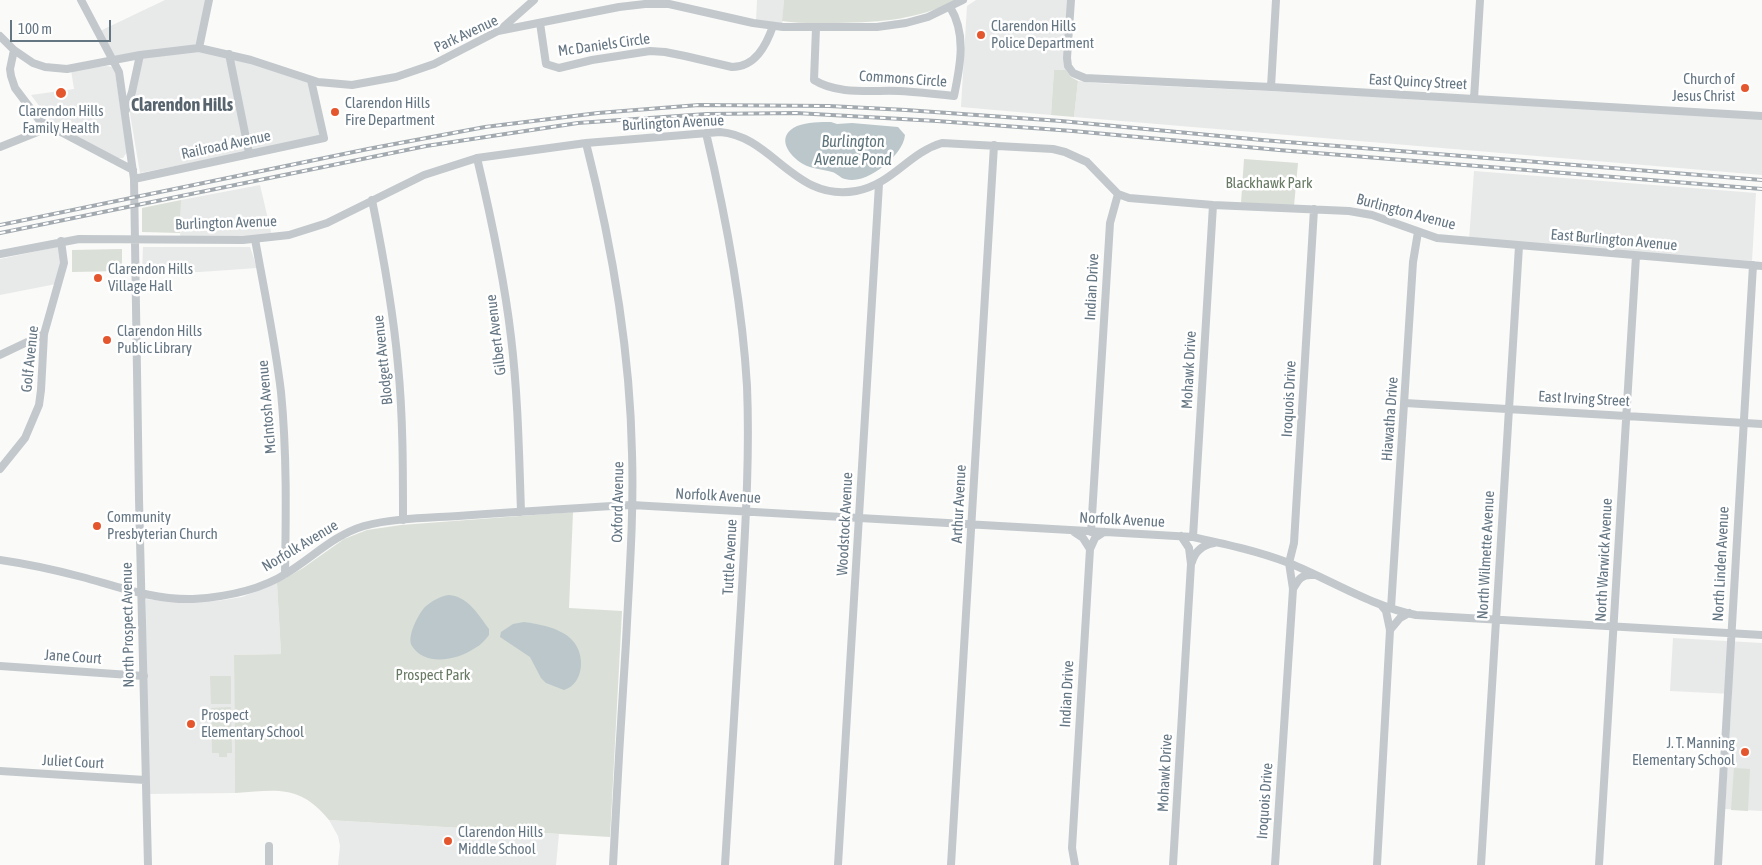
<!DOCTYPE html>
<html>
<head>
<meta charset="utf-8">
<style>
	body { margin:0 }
	#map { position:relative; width:1762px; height:865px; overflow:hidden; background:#fafaf8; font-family:"Asap Condensed",sans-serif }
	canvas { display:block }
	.scale { position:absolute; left:10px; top:20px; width:101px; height:22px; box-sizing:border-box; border:2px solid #657683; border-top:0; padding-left:6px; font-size:15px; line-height:18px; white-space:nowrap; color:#657683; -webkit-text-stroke:4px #fff; paint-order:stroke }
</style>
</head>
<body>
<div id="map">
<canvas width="1762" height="865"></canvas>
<div class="scale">100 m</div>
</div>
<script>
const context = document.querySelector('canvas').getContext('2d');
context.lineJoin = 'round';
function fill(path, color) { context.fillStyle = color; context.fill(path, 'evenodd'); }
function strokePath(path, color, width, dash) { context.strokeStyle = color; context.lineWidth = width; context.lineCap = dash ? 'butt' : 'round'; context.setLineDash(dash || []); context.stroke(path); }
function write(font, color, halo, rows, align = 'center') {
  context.font = font + ' "Asap Condensed",sans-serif'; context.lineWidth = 5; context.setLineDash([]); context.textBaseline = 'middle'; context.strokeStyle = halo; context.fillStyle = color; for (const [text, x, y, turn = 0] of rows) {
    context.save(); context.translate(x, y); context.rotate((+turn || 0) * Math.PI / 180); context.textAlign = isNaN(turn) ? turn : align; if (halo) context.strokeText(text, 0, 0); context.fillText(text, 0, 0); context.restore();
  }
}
fill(new Path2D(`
	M 165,0 L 206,0 L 199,46 L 114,57 L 100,31 Z
	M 757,0 L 784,0 L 782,26 L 756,22 Z
	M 976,0 L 1068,0 L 1064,60 L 1066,70 L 1054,70 L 1051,115 L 961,107 L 967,6 Z
	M 200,51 L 228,55 L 246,152 L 140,173 L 129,108 L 141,56 Z
	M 232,56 L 310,81 L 321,136 L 250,152 Z
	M 107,66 L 112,67 L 115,72 L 127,152 L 123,158 L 115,158 L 52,123 L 31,95 L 74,89 L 71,70 Z
	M 1078,81 L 1096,83 L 1268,91 L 1762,117 L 1762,175 L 1074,117 Z
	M 1474,171 L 1756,193 L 1752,261 L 1469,240 Z
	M 260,185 L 272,236 L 180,238 L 181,200 Z
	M 61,246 L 63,256 L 56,284 L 0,295 L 0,259 Z
	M 143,247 L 250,247 L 257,268 L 200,272 L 142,272 Z
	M 277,583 L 281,654 L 234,655 L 235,793 L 147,794 L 146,599 L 174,602 L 217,601 L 242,597 Z
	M 1673,638 L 1762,643 L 1762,811 L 1725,809 L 1732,694 L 1670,691 Z
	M 329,820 L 559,834 L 556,865 L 338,865 L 340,846 L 338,836 Z`), '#e8e9e9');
fill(new Path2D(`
	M 784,0 L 958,0 C 914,20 885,22 837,23 C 819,23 800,24 782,21 Z
	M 1054,70 L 1066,70 L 1071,77 L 1078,81 L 1074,117 L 1051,115 Z
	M 1244,159 L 1298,163 L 1294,206 L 1241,203 Z
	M 181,200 L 180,233 L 142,232 L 142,208 Z
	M 122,249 L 122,271 L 72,272 L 72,250 Z
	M 573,512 L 569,608 L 622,611 L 610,837 L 329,820 C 300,784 277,790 235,793 L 234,655 L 281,654 L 277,583 L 303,568 L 344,539 L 367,530 L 401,525 Z
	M 210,676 L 231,676 L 231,704 L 211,704 Z
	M 231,707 L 232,753 L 227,753 L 227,757 L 219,757 L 219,753 L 212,753 L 211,708 Z
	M 1734,768 L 1750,769 L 1748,811 L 1731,810 Z`), '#dadfd7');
fill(new Path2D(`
	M 831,122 L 837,124 L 852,123 L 898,127 L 905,135 C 904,146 895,156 887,163 C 876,173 860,183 845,179 C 840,178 837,173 832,172 C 822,169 812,169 803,164 C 788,155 775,136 797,126 C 808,122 820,122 831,122 Z
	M 449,595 C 468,596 479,616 489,629 L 489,635 C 485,640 481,645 475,648 C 458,660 425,667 412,646 C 406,637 419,613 425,607 C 432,601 440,596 449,595 Z
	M 524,622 C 539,624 561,628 572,640 C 586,654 584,684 564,690 L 546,683 L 541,678 L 530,657 L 500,637 L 501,632 L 513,624 Z`), '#bbc7cb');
strokePath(new Path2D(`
	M 81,0 L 119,72 L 134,179 L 139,499 L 148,865
	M 1071,0 L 1067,58 L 1068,66 L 1073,73 L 1085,78 L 1271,87 L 1762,116
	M 540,23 L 546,64 L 559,68 L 592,60 L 650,51 L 665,52 L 685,56 L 732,67 C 755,67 766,46 773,26
	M 816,28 L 814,80 C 838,95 871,90 899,91 C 917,92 936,94 954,96 C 960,67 967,34 950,7
	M 500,30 L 534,0
	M 0,36 L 14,50 L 10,69 L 11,76 L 15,88 L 40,121 L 133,170
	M 199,48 L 209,0
	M 14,50 L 33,63 L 45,67 L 67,69 L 140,55 L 199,48 L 251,60 L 318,82 L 352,85 L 396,77 L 434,64 L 498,31 L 619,7 L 645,4 L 669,4 L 753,23 L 783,27 L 877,27 L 906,23 L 928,17 L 963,0
	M 229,54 L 249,153
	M 1271,87 L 1276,0
	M 1474,99 L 1480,0
	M 126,110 L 132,92 L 140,55
	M 706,133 C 726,217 742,300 747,386 C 750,459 745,532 741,605 C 736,692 730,778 725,865
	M 586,143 C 612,245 630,348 632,453 C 634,516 629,579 626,642 C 621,716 617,791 613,865
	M 0,147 L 50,127
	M 477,158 C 491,217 504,276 511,337 C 518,395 519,453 521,512
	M 134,179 L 324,138 L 311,80
	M 372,200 C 383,254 393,309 398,365 C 403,416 403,468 403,520
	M 255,239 C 264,290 275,341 281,392 C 287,453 286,514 285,574
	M 0,254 L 79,239 L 243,240 L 289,235 L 327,223 L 424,175 L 477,158 L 586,143 L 720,132 C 773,136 794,202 856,191 C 893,184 908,153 942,143 L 1053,149 L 1065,152 L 1087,162 L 1118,194 L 1129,198 L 1213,205 L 1349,211 L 1372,215 L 1437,238 L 1762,266
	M 0,355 L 44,334
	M 1405,403 L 1762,424
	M 0,469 L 25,438 L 39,405 L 41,390 L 44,334 L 64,263 L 61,241
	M 1074,532 L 1083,538 L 1090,549 L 1072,848 L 1075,865
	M 1091,532 L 1110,223 L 1118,194
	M 1193,537 L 1213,205
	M 1090,549 L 1095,538 L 1104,532
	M 0,560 C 28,564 55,570 82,577 C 119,587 154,600 193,599 C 225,597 259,591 287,573 C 313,557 334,535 364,526 C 394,518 427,518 458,516 C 516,512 574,508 632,505 L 649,506 L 1193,537 C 1225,544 1258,551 1289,563 C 1331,580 1371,606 1416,615 L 1762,635
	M 1192,562 C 1195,551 1203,545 1214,543
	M 1293,589 C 1298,580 1301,574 1313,575
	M 1391,608 L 1413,262 L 1418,232
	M 1390,630 L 1400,618 L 1409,613
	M 0,666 L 144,676
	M 0,771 L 145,780
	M 269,865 L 269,846
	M 838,865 L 879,184
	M 951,865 L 994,145
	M 1173,865 L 1191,564 L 1189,548 L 1181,536
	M 1275,865 L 1293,589 L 1289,563 L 1294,543 L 1314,209
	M 1377,865 L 1390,630 L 1386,611 L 1381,605
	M 1481,865 L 1519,246
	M 1599,865 L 1636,256
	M 1718,865 L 1753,265`), '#c3c8cc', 8);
const rail = new Path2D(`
	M 0,225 L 368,149 L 485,127 L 598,113 L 699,105 L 829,106 L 906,110 L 1061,121 L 1262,140 L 1762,180
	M 0,233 L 426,146 L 578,123 L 707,114 L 796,113 L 937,121 L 1073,131 L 1279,150 L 1762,189`);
strokePath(rail, '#a2aab0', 4);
strokePath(rail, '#fff', 2, [5.5]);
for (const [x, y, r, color] of [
	[981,35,5,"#e4572e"],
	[1745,88,5,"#e4572e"],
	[61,93,6,"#e4572e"],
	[335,112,5,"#e4572e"],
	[98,278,5,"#e4572e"],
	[107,340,5,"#e4572e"],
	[97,526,5,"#e4572e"],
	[191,724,5,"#e4572e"],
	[1745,752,5,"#e4572e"],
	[448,841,5,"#e4572e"]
]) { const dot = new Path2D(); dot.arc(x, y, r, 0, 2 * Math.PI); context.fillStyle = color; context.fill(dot); strokePath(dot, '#fff', 2); }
write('15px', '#657683', '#fff', [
	["Clarendon Hills",991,26],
	["Police Department",991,43],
	["Church of",1735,79,"right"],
	["Jesus Christ",1735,96,"right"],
	["Clarendon Hills",345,103],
	["Fire Department",345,120],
	["Clarendon Hills",61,111,"center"],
	["Family Health",61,128,"center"],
	["Clarendon Hills",108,269],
	["Village Hall",108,286],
	["Clarendon Hills",117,331],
	["Public Library",117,348],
	["Community",107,517],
	["Presbyterian Church",107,534],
	["Prospect",201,715],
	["Elementary School",201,732],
	["J. T. Manning",1735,743,"right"],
	["Elementary School",1735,760,"right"],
	["Clarendon Hills",458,832],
	["Middle School",458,849]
], 'left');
write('15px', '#657683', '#fff', [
	["Park Avenue",466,34,-25],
	["Mc Daniels Circle",604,45,-8],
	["Commons Circle",903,79,4],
	["East Quincy Street",1418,82,3],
	["Burlington Avenue",673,123,-3],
	["Railroad Avenue",226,145,-12],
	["Burlington Avenue",1406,212,15],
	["Burlington Avenue",226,223,-2],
	["East Burlington Avenue",1614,240,5],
	["Indian Drive",1092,287,-87],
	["Gilbert Avenue",496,335,-97],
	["Golf Avenue",30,359,-84],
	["Blodgett Avenue",383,360,-96],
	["Mohawk Drive",1189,370,-87],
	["Iroquois Drive",1289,399,-87],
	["East Irving Street",1584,399,3],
	["McIntosh Avenue",267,407,-95],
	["Hiawatha Drive",1390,419,-86],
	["Norfolk Avenue",718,496,3],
	["Oxford Avenue",618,502,-89],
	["Arthur Avenue",959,504,-87],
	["Norfolk Avenue",1122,520,3],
	["Woodstock Avenue",845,524,-87],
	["Norfolk Avenue",300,546,-31],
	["North Wilmette Avenue",1486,555,-87],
	["Tuttle Avenue",730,557,-87],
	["North Warwick Avenue",1604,560,-87],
	["North Linden Avenue",1721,564,-87],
	["North Prospect Avenue",128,625,-91],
	["Jane Court",73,657,4],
	["Indian Drive",1067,694,-87],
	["Juliet Court",73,762,3],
	["Mohawk Drive",1165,773,-87],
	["Iroquois Drive",1265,801,-86]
]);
write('15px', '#687a64', '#fff', [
	["Blackhawk Park",1269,183],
	["Prospect Park",433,675]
]);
write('italic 16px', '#60757c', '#fff', [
	["Burlington",853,142],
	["Avenue Pond",853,160]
]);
write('bold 18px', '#57646e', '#fff', [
	["Clarendon Hills",182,105]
]);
</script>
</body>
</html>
